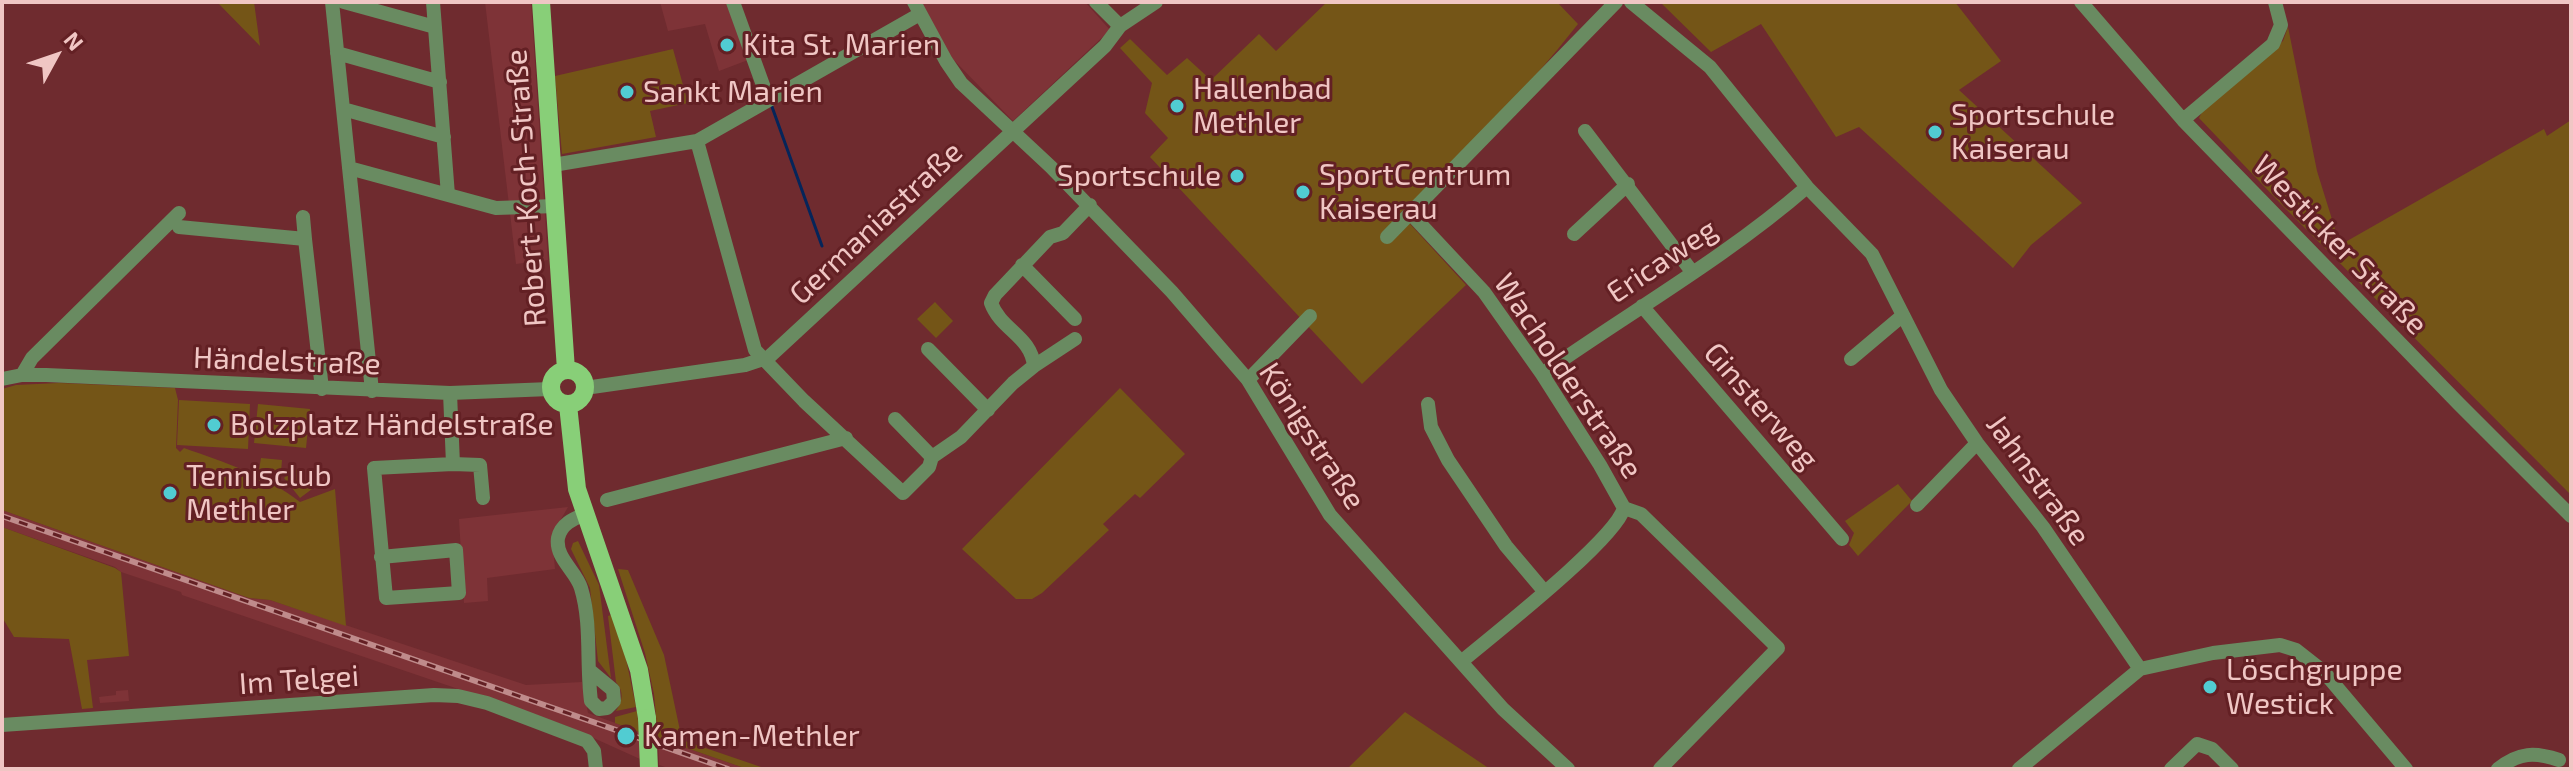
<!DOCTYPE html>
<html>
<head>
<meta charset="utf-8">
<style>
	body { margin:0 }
	#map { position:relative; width:2573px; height:771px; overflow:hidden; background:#6f2b2f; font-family:"Exo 2",sans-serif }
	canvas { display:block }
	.frame { position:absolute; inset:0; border:4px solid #f0c6c4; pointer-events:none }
	.north { position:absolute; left:16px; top:16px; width:80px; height:80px; -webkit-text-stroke:6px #632024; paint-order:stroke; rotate:50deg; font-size:22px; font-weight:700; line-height:32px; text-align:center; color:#f0c6c4 }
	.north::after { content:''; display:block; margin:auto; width:28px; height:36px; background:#f0c6c4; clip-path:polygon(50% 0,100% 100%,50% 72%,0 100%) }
</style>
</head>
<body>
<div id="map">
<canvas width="2573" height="771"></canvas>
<div class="frame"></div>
<div class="north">N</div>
</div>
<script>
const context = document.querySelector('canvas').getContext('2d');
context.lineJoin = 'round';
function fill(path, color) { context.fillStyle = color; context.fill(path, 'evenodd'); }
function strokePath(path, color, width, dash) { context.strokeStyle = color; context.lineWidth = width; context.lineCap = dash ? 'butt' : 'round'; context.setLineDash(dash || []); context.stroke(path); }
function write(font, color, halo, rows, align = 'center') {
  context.font = font + ' "Exo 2",sans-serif'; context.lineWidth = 6; context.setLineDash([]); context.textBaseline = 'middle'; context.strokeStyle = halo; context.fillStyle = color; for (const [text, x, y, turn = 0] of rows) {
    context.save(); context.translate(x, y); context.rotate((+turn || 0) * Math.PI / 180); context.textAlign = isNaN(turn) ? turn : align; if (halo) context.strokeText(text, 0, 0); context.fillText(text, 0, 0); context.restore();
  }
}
fill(new Path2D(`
	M 485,2 L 531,2 L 548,260 L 516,264 Z
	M 660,2 L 727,2 L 748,60 L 719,71 L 705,24 L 668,31 Z
	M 920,2 L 1085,2 L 1110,30 L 1013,121 L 950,56 Z
	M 568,507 L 552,535 L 555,569 L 487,578 L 488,601 L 464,603 L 459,519 Z
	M 2,510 L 249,598 L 270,600 L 526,685 L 582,682 L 588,713 L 640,732 L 640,759 L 567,726 L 182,595 L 181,592 L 121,572 L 115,567 L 2,527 Z
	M 128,690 L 129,701 L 100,703 L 99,697 L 116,695 L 116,691 Z
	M 658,738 L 747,769 L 671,769 L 659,765 Z`), '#7e3337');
fill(new Path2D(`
	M 217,2 L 254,2 L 260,46 Z
	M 1327,2 L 1557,2 L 1578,24 C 1525,92 1463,155 1400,213 L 1466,285 L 1362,384 L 1150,157 L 1168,138 L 1145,113 L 1152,83 L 1120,48 L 1130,39 L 1167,75 L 1187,58 L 1211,80 L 1259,34 L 1276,51 Z
	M 1660,2 L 1955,2 L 2001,61 L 1959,90 L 2082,203 L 2031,245 L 2013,268 L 1859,127 L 1836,137 L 1761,24 L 1711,52 Z
	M 2288,27 L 2317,171 L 2340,245 L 2544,129 L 2547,136 L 2571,120 L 2571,495 L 2281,204 L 2199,118 L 2203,110 L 2283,41 Z
	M 673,49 L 688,103 L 650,111 L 656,137 L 562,154 L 555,76 Z
	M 935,302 L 953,321 L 936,338 L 917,319 Z
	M 59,383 L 175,388 L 178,400 L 176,448 L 180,452 L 184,448 C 224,462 267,476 300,502 L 335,489 L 346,626 L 270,600 L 249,598 L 2,510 L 2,389 L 16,385 Z
	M 1120,388 L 1185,454 L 1140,498 L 1135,494 L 1103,524 L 1109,530 L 1042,593 L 1032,599 L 1016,599 L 962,549 Z
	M 179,400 L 250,404 L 248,449 L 177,445 Z
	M 258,404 L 310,409 L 306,448 L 254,443 Z
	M 261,458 L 282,460 L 281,472 L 259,470 Z
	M 295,468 L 312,489 L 300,498 L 284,478 Z
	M 1898,484 L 1912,501 L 1858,556 L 1849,545 L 1854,533 L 1845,521 Z
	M 2,527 L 115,568 L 121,572 L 129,656 L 87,660 L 93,708 L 82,709 L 69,639 L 14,637 L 2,617 Z
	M 578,541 L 599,585 L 611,678 L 598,661 L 590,588 L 571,549 L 573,543 Z
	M 618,569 L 628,570 L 664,655 L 682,740 L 767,769 L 747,769 L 658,738 L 654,694 L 645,653 Z
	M 611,615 L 626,659 L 636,707 L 616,711 C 623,700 624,692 616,682 L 608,616 Z
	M 637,711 L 639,732 L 615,723 L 615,717 Z
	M 1405,712 L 1490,769 L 1347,769 Z`), '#745517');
strokePath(new Path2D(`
	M 771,104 L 822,246`), '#05255a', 3);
strokePath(new Path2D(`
	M 332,2 L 372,391
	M 344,2 L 435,27
	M 433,2 L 448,195
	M 733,2 L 768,99
	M 914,2 L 946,61 L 961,83 L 1051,167 L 1172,292 L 1248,380 L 1330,515 L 1503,709 L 1568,769
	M 1096,2 L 1120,26
	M 1631,2 L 1710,67 L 1807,187 L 1872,254 L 1941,390 L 1977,443 L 2043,527 L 2140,669
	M 2081,2 L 2183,120 L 2459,404 L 2571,516
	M 337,53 L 440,82
	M 343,109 L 444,137
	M 2183,120 L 2273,44 L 2281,25 L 2275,2
	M 1585,131 L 1693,273
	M 697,141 L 755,350 L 804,401 L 903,493 L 929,467 L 932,457 L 961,437 L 1013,383 L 1034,366 C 1031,336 1001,330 991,303 L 995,295 L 1050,237 L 1063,233 L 1090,205
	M 553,165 L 697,141 L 920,14
	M 349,168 L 496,208 L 556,206
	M 1411,214 L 1484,292 L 1542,374 L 1600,465 L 1624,508 C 1615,540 1493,635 1461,662
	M 303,217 L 305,239
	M 179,227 L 305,239 L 322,389
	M 1574,234 L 1628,184
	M 1387,237 L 1616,2
	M 1022,265 L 1075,319
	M 1642,306 L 1842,539
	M 928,349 L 988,410
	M 1851,359 L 1902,316
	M 1034,366 L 1075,339
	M 1542,374 C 1630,312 1725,258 1807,187
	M 22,375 L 32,358 L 179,213
	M 2,379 L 22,375 L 46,375 L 450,393 L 550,389
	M 1248,380 L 1310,316
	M 585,388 L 745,365 L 769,357 L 1105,46 L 1120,26 L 1156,2
	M 1428,404 L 1431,427 L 1448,460 L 1506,546 L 1544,591
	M 895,419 L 932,457
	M 453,464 L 480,465 L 483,498
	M 607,500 L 846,438
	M 1917,505 L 1977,443
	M 1624,508 L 1641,514 L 1778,648 L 1660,769
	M 585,514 C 573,519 561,524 558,538 C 555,558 576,571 581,588 C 592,624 586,664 591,701 L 599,709 L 607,708 L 614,701 L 613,690 L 589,670
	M 381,557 L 456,550 L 459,593 L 386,598 L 374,468 L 453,464 L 450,393
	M 2,725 L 434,695 L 458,696 L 487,703 L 587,741 L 594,751 L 596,769
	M 2019,769 L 2140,669 L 2213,653 L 2280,645 L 2296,650 L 2324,672 L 2406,769
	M 2171,769 L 2197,744 L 2212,749 L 2232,769
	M 2498,769 C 2519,752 2535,752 2559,760`), '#698b61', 14);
strokePath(new Path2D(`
	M 541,2 L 566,370
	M551 387a17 17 0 1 1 34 0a17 17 0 1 1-34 0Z
	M 568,405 L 577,489 L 639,670 L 647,718`), '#88cf78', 18);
const rail = new Path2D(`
	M 2,516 L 728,769`);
strokePath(rail, '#bf8b8b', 6);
strokePath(rail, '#632024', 3, [9]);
strokePath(new Path2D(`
	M 647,718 L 649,769`), '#88cf78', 18);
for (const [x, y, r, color] of [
	[727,45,8,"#51ccd2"],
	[627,92,8,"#51ccd2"],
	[1177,106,8,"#51ccd2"],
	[1935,132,8,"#51ccd2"],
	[1237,176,8,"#51ccd2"],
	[1303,192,8,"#51ccd2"],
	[214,425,8,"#51ccd2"],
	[170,493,8,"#51ccd2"],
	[2210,687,8,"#51ccd2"],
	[626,736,10,"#51ccd2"]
]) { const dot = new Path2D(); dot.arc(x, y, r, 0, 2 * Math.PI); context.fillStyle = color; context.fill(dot); strokePath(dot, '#632024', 3); }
write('30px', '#f0c6c4', '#632024', [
	["Kita St. Marien",743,45],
	["Hallenbad",1193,89],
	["Methler",1193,123],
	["Sankt Marien",643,92],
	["Sportschule",1951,115],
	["Kaiserau",1951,149],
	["SportCentrum",1319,175],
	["Kaiserau",1319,209],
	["Sportschule",1221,176,"right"],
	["Bolzplatz Händelstraße",230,425],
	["Tennisclub",186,476],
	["Methler",186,510],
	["Löschgruppe",2226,670],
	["Westick",2226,704],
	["Kamen-Methler",644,736]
], 'left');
write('30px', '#f0c6c4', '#632024', [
	["Robert-Koch-Straße",526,188,-94],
	["Germaniastraße",876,223,-43],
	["Westicker Straße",2340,245,46],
	["Ericaweg",1662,261,-34],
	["Händelstraße",287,361,2],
	["Wacholderstraße",1568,376,56],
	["Ginsterweg",1761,406,49],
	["Königstraße",1312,436,57],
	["Jahnstraße",2038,480,54],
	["Im Telgei",299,680,-4]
]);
</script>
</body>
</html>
